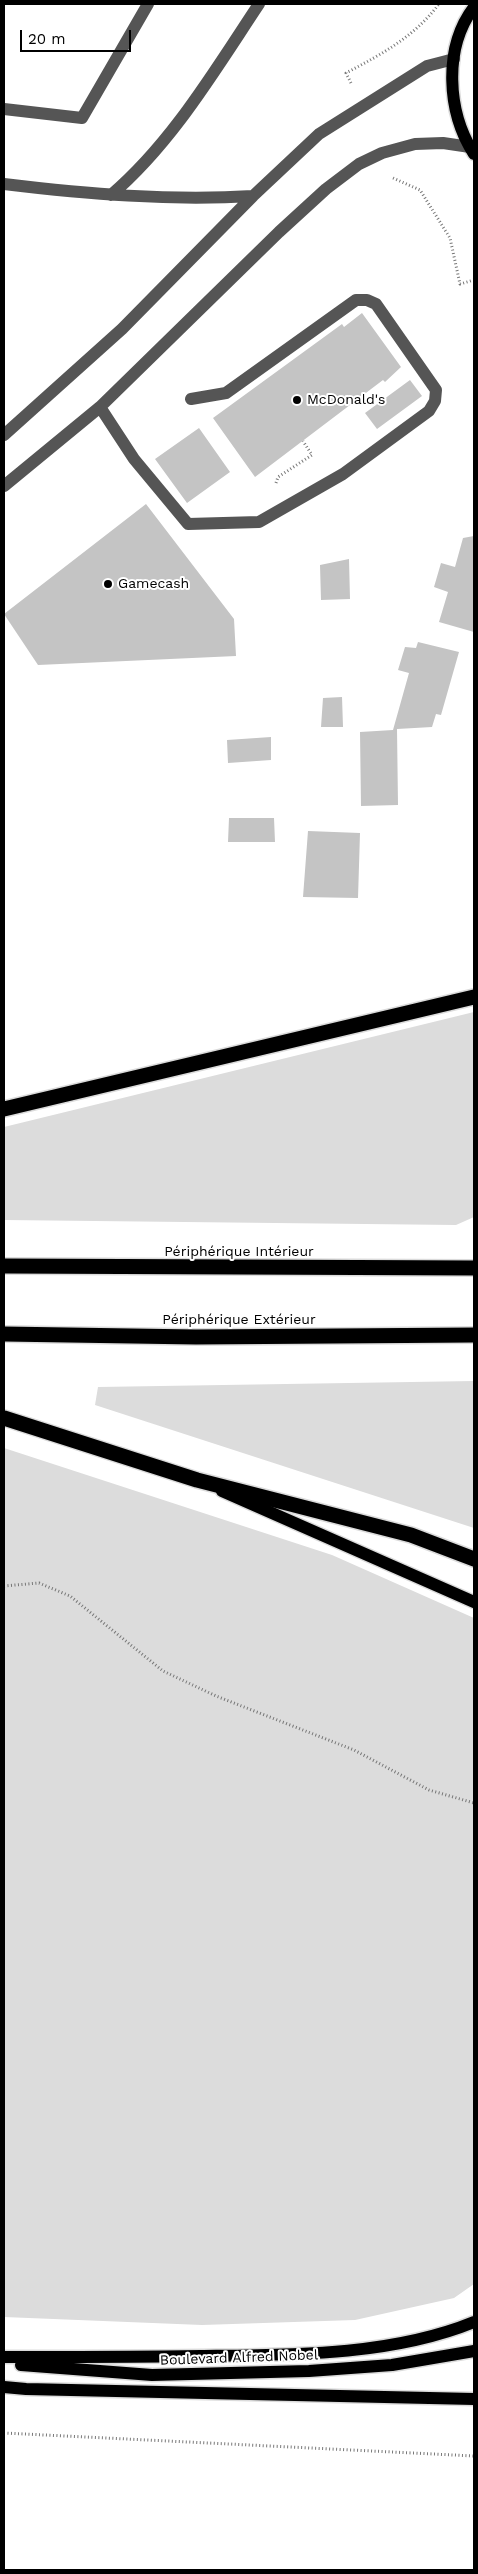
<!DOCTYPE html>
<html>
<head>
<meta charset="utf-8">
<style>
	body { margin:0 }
	#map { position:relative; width:478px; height:2574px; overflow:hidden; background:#fff; font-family:"Work Sans",sans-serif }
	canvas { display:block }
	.frame { position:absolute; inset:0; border:5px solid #000; pointer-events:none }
	.scale { position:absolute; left:20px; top:30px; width:111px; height:22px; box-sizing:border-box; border:2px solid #000; border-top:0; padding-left:6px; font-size:15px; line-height:18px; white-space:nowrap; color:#000; -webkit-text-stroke:4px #fff; paint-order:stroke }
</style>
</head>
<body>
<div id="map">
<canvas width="478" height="2574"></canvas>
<div class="frame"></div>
<div class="scale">20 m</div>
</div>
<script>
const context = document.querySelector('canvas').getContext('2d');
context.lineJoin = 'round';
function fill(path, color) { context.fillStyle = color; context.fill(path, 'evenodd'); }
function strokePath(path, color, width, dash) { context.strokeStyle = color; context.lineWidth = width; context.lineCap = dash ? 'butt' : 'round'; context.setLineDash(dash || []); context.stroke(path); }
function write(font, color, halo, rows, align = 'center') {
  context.font = font + ' "Work Sans",sans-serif'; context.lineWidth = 4; context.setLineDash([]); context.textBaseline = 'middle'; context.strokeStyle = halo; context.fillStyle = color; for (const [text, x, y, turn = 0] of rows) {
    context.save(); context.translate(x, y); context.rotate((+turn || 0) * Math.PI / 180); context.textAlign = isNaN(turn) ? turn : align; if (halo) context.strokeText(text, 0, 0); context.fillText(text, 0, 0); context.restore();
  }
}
fill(new Path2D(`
	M 474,1012 L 474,1217 L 456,1225 L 4,1220 L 4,1127 Z
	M 474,1381 L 474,1528 L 95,1405 L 98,1387 Z
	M 4,1448 L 332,1555 L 474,1618 L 474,2284 L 454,2298 L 355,2320 L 202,2325 L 4,2317 Z`), '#dcdcdc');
fill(new Path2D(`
	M 362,313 L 401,367 L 385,382 L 383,380 L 255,477 L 213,418 L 342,324 L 344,327 Z
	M 410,380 L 422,396 L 377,429 L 365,413 Z
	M 199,428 L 230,472 L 187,503 L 155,459 Z
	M 146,504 L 234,619 L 236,656 L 38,665 L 4,614 Z
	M 474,536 L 474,632 L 439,622 L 448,592 L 434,587 L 441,563 L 455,567 L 463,538 Z
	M 349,559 L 350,599 L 321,600 L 320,565 Z
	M 418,642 L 459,652 L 441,715 L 436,714 L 432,727 L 397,729 L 398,805 L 361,806 L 360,732 L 393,730 L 409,673 L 398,670 L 405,647 L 416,648 Z
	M 342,697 L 343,727 L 321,727 L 323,698 Z
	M 271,737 L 271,760 L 228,763 L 227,740 Z
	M 229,818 L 274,818 L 275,842 L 228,842 Z
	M 308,831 L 360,833 L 358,898 L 303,897 Z`), '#c4c4c4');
const major = new Path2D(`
	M 474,7 C 443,48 447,112 474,154
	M 222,1491 L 474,1602
	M 4,2357 C 70,2357 135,2357 201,2356 C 290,2355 391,2356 474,2322
	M 21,2365 L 152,2375 L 309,2371 L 392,2365 L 474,2351
	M 4,2387 L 26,2389 L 474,2399`);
const highway = new Path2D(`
	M 4,1109 L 474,997
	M 4,1266 L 474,1268
	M 4,1334 L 196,1337 L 474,1335
	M 4,1418 L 197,1480 L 411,1535 L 474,1559`);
strokePath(major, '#dbdbdb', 15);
strokePath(highway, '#dbdbdb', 18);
strokePath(new Path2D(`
	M 351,83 L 346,73 C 382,54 414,37 439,4
	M 393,178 L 420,190 L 450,238 L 460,284 L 474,280
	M 276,483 L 278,477 L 312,455 L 303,441
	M 4,1586 L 39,1583 L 70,1596 L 163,1671 L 216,1696 L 354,1750 L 429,1790 L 474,1803
	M 4,2433 L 474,2456`), '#777', 3, [1, 2.5]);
strokePath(new Path2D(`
	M 4,109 L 82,118 L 148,4
	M 4,184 C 87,194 169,201 253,196
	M 111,195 C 172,143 215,70 259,4
	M 100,407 L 134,459 L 188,524 L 259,522 L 343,474 L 429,411 L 435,401 L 436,390 L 376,304 L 367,300 L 356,300 L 226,393 L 191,399
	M 4,435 L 122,329 L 253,196 L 319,134 L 427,66 L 454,59
	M 4,486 L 100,407 L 279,232 L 326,189 L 359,164 L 382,153 L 415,144 L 443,143 L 470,147`), '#555', 12);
strokePath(major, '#000', 12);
strokePath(highway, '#000', 15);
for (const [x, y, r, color] of [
	[297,400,5,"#000"],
	[108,584,5,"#000"]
]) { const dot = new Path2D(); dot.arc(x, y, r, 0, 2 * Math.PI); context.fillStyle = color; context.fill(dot); strokePath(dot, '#fff', 2); }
write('14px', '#000', '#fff', [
	["McDonald's",307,400],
	["Gamecash",118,584]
], 'left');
write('14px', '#000', '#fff', [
	["Périphérique Intérieur",239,1252],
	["Périphérique Extérieur",239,1320],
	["Boulevard Alfred Nobel",239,2358,-2]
]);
</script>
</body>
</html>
